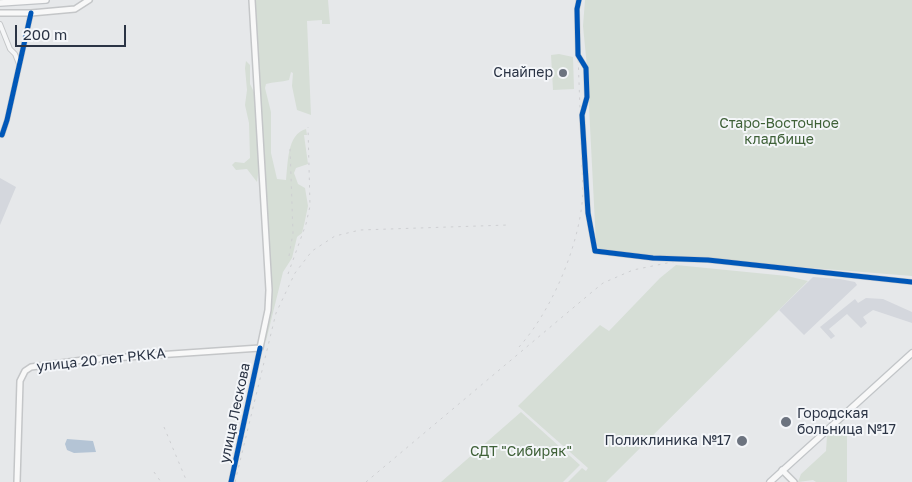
<!DOCTYPE html>
<html>
<head>
<meta charset="utf-8">
<style>
	body { margin:0 }
	#map { position:relative; width:912px; height:482px; overflow:hidden; background:#e6e8ea; font-family:"Golos Text",sans-serif }
	canvas { display:block }
	.scale { position:absolute; left:15px; top:25px; width:111px; height:22px; box-sizing:border-box; border:2px solid #2b3445; border-top:0; padding-left:6px; font-size:15px; line-height:18px; white-space:nowrap; color:#2b3445; -webkit-text-stroke:4px #f4f6f9; paint-order:stroke }
</style>
</head>
<body>
<div id="map">
<canvas width="912" height="482"></canvas>
<div class="scale">200 m</div>
</div>
<script>
const context = document.querySelector('canvas').getContext('2d');
context.lineJoin = 'round';
function fill(path, color) { context.fillStyle = color; context.fill(path, 'evenodd'); }
function strokePath(path, color, width, dash) { context.strokeStyle = color; context.lineWidth = width; context.lineCap = dash ? 'butt' : 'round'; context.setLineDash(dash || []); context.stroke(path); }
function write(font, color, halo, rows, align = 'center') {
  context.font = font + ' "Golos Text",sans-serif'; context.lineWidth = 4; context.setLineDash([]); context.textBaseline = 'middle'; context.strokeStyle = halo; context.fillStyle = color; for (const [text, x, y, turn = 0] of rows) {
    context.save(); context.translate(x, y); context.rotate((+turn || 0) * Math.PI / 180); context.textAlign = isNaN(turn) ? turn : align; if (halo) context.strokeText(text, 0, 0); context.fillText(text, 0, 0); context.restore();
  }
}
fill(new Path2D(`
	M 0,178 L 16,187 L 0,225 Z
	M 813,277 L 840,279 L 855,282 L 857,285 L 804,335 L 779,310 Z
	M 866,298 L 883,299 L 912,312 L 912,323 L 873,310 L 863,317 L 867,323 L 861,328 L 847,314 L 829,329 L 835,336 L 831,339 L 820,327 L 855,299 L 858,303 Z`), '#d4d7dd');
fill(new Path2D(`
	M 254,0 L 328,0 L 330,24 L 322,24 L 322,20 L 307,21 L 311,115 L 297,110 L 292,86 L 293,73 L 291,72 L 289,80 C 282,82 273,82 266,84 L 265,88 L 271,112 L 271,153 L 277,179 L 286,180 C 288,163 287,134 306,129 L 307,135 L 304,135 L 308,164 L 296,168 L 294,173 L 298,184 L 305,188 L 308,206 L 304,225 L 302,233 L 297,237 L 292,258 L 283,272 L 266,341 L 264,338 L 270,306 Z
	M 585,0 L 912,0 L 912,276 L 601,251 L 596,244 L 587,67 L 583,26 Z
	M 559,54 L 573,57 L 574,89 L 553,90 L 551,55 Z
	M 246,61 L 250,65 L 250,84 L 254,92 L 259,168 L 257,182 L 247,169 L 236,170 L 232,165 L 235,162 L 244,163 L 250,158 L 249,123 L 245,105 L 247,90 L 245,68 Z
	M 676,265 L 787,276 L 808,281 L 606,482 L 568,482 L 582,468 L 586,471 L 588,468 L 518,406 L 600,325 L 609,331 L 660,278 Z
	M 521,412 L 580,465 L 563,482 L 441,482 Z
	M 841,423 L 847,430 L 847,482 L 816,482 L 813,480 L 798,482 L 801,474 L 826,451 L 827,436 Z`), '#d6ded6');
fill(new Path2D(`
	M 67,439 L 93,441 L 96,452 L 74,453 L 67,450 L 65,444 Z`), '#b4c4d5');
const street = new Path2D(`
	M 579,0 L 577,9 L 578,55 L 586,68 L 587,97 L 582,115 L 588,213 L 595,251 L 653,258 L 708,260 L 912,282
	M 0,24 L 10,49 L 15,54 L 19,64
	M 2,135 L 7,120 L 31,13
	M 231,482 L 260,348`);
const secondary = new Path2D(`
	M 0,13 L 31,13 L 75,9 L 89,0
	M 782,470 L 794,482
	M 17,482 L 20,381 L 25,371 L 31,367 L 83,360 L 260,348 L 268,310 L 269,290 L 252,0`);
const primary = new Path2D(`
	M 0,3 L 46,0
	M 770,482 L 912,353`);
strokePath(street, '#c4c6c8', 6);
strokePath(secondary, '#c4c6c8', 8);
strokePath(primary, '#c2c5c8', 8);
strokePath(street, '#f5f6f7', 4);
strokePath(secondary, '#f8f8f8', 5);
strokePath(primary, '#f8f8f8', 5.5);
strokePath(new Path2D(`
	M 289,256 L 293,233 L 290,148
	M 288,274 L 306,224 L 310,206 L 308,127
	M 519,347 C 553,309 581,242 583,191 L 576,0
	M 164,427 L 187,482
	M 154,472 L 161,482
	M 235,482 L 276,313 L 295,273 L 312,251 L 335,236 L 360,230 L 508,225
	M 366,482 L 592,292 L 603,283 L 633,270 L 677,261 L 710,261 L 912,284`), '#cecfd2', 1, [2.5, 5]);
strokePath(new Path2D(`
	M 579,0 L 577,9 L 578,55 L 586,68 L 587,97 L 582,115 L 588,213 L 595,251 L 653,258 L 708,260 L 912,282
	M 2,135 L 7,120 L 31,13
	M 231,482 L 260,348`), '#0057b8', 5);
for (const [x, y, r, color] of [
	[563,73,5,"#6c737f"],
	[786,422,6,"#6c737f"],
	[742,441,6,"#6c737f"]
]) { const dot = new Path2D(); dot.arc(x, y, r, 0, 2 * Math.PI); context.fillStyle = color; context.fill(dot); strokePath(dot, '#f4f6f9', 2); }
write('14px', '#2b3445', '#f4f6f9', [
	["Снайпер",553,73],
	["Городская",797,414,"left"],
	["больница №17",797,430,"left"],
	["Поликлиника №17",731,441]
], 'right');
write('14px', '#3f6138', '#f4f6f9', [
	["Старо-Восточное",779,124],
	["кладбище",779,140],
	["СДТ \"Сибиряк\"",521,452]
]);
write('14px', '#2b3445', '#f4f6f9', [
	["улица 20 лет РККА",101,360,-6],
	["улица Лескова",235,413,-78]
]);
</script>
</body>
</html>
